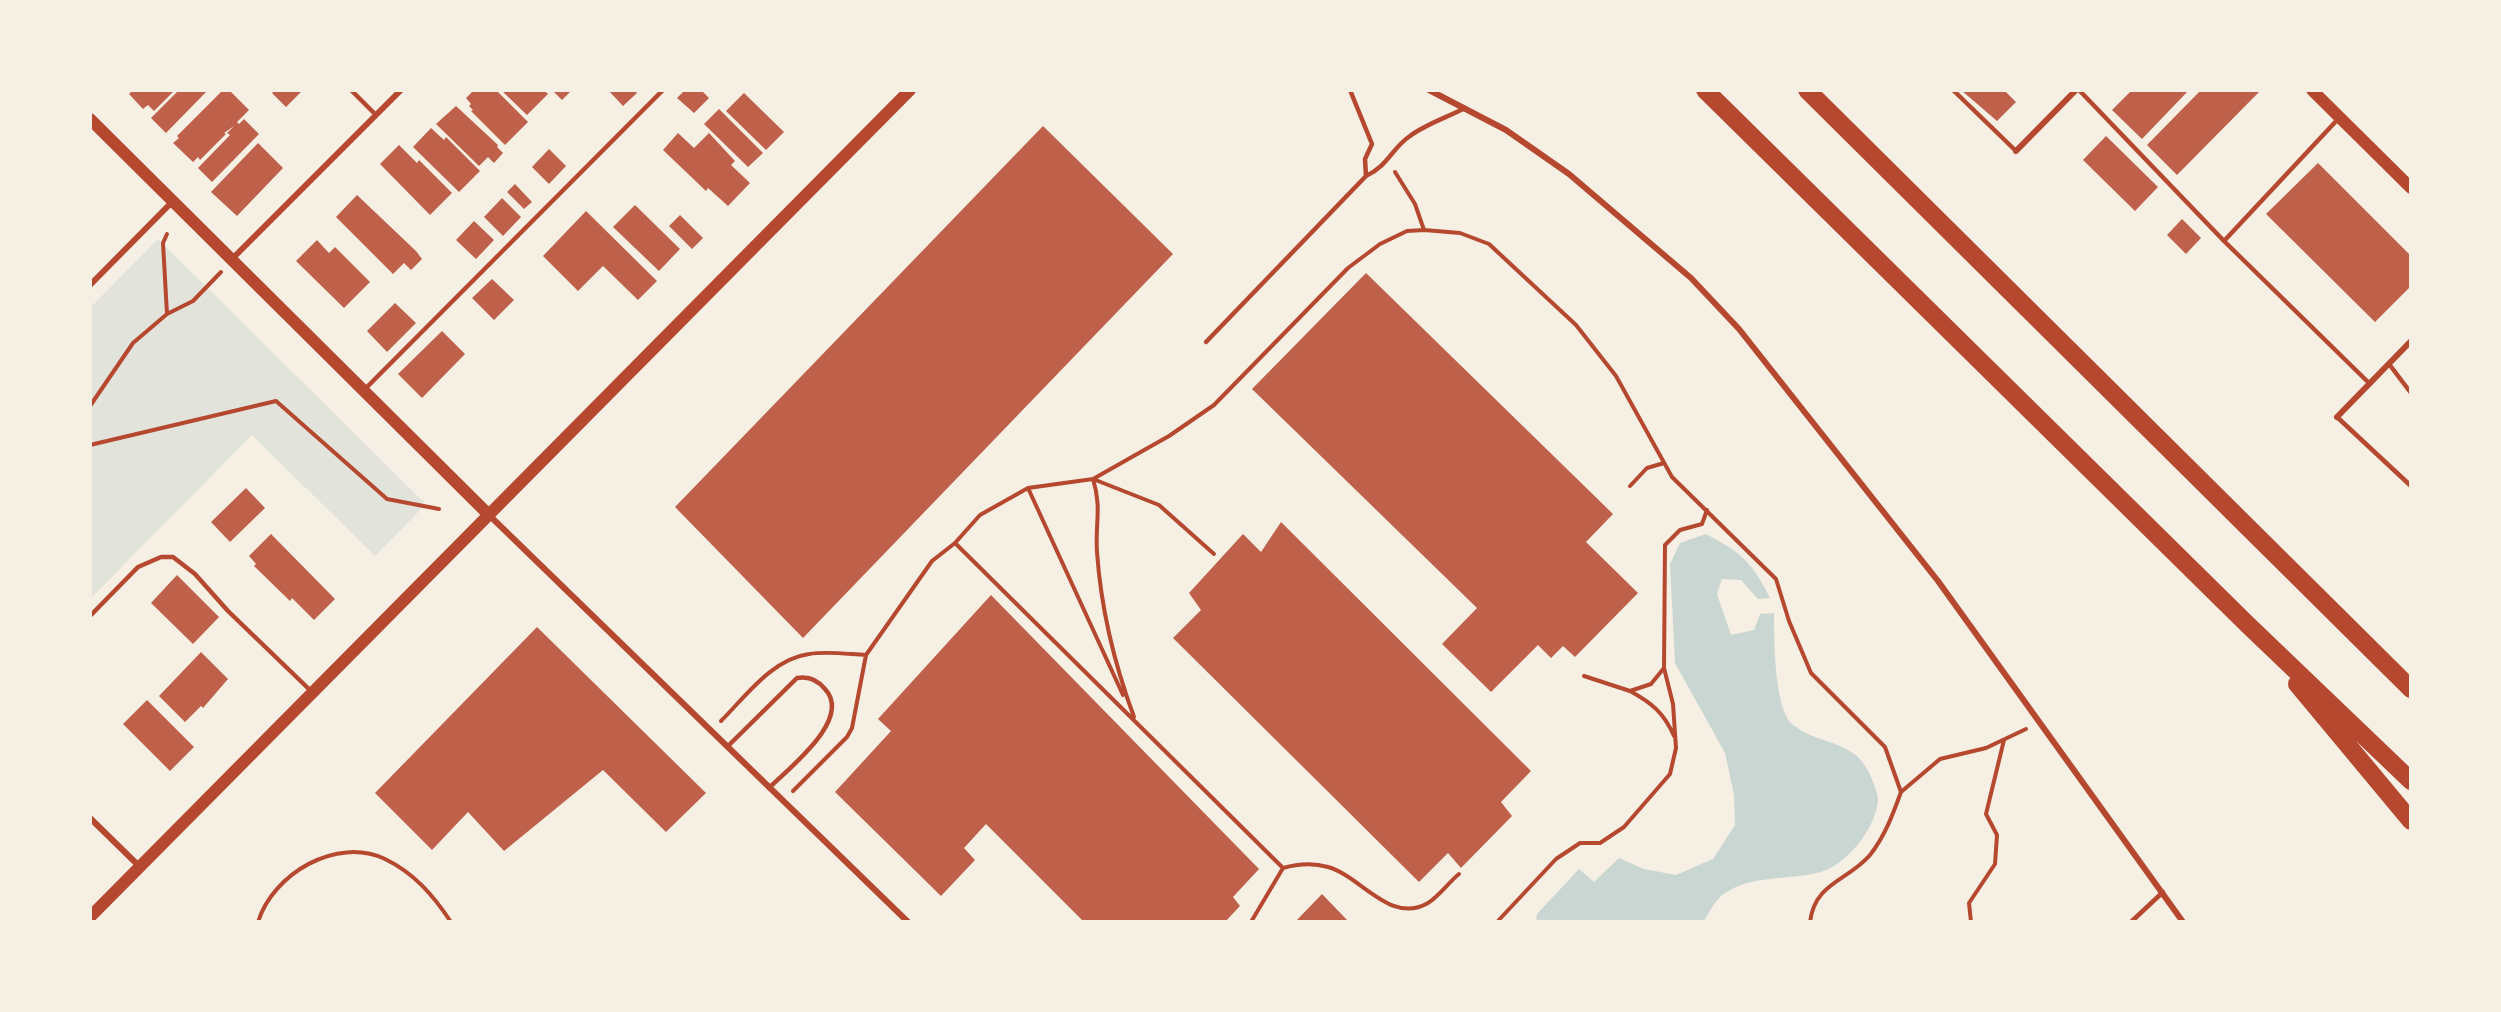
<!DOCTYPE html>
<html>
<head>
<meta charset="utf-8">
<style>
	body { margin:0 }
	#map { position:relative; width:2501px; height:1012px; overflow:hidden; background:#f6efe4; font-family:Mulish,sans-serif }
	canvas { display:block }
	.frame { position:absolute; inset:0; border:92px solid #f6efe4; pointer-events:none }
</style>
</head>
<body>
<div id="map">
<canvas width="2501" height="1012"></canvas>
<div class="frame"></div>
</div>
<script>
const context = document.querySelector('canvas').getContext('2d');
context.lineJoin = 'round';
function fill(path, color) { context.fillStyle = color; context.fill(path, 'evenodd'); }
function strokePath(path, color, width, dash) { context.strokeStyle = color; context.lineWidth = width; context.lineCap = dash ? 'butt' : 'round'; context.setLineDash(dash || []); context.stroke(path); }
fill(new Path2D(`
	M 158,239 L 426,504 L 375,556 L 252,435 L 90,599 L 90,308 Z`), '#e2e4dc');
fill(new Path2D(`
	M 1706,534 C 1742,553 1752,562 1770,598 L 1758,599 L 1741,580 L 1722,579 L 1717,594 L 1731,635 L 1754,630 L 1760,614 L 1774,613 C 1774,637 1774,708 1792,724 C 1821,748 1858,737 1873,782 C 1875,788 1878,794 1878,800 C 1876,828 1846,867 1817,873 C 1787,880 1752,875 1725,893 C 1716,898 1709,913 1703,922 L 1536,922 L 1537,914 L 1579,869 L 1594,882 L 1619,858 L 1644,869 L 1676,875 L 1713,859 L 1735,825 L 1734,795 L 1725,753 L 1675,663 L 1670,564 L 1680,543 Z`), '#c9d6d2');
fill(new Path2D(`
	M 133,90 L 175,90 L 154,111 L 148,105 L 143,109 L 129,94 Z
	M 179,90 L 208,90 L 166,133 L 151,118 Z
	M 223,90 L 229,90 L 249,110 L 237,122 L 239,124 L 244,119 L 259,134 L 212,182 L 198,168 L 230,135 L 227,133 L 234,126 L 224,133 L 226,134 L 200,160 L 198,157 L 193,162 L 173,143 L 179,138 L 177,136 Z
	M 275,90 L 303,90 L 286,107 L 272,93 Z
	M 470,90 L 496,90 L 528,122 L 505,145 L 471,111 L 473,110 L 469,106 L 471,104 L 466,98 L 472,92 Z
	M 501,90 L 544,90 L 548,94 L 527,115 Z
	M 552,90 L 572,90 L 562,100 Z
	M 608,90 L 634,90 L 637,93 L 623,106 Z
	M 685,90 L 701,90 L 709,98 L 694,113 L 677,98 Z
	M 1961,90 L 2004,90 L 2016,102 L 1997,121 Z
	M 2132,90 L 2189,90 L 2142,139 L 2112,110 Z
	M 2201,90 L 2261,90 L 2177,175 L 2147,145 Z
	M 744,93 L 784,132 L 766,150 L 726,111 Z
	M 456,106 L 498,145 L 497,147 L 503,153 L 494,163 L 488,157 L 479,166 L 436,124 Z
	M 719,109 L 763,153 L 748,167 L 704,124 Z
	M 1043,126 L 1173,254 L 803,638 L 675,507 Z
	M 431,128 L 444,140 L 446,137 L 480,171 L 459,192 L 413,147 Z
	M 678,133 L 694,148 L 709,133 L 735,161 L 731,165 L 750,183 L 728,206 L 708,188 L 706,191 L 663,150 Z
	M 2106,136 L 2158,187 L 2135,211 L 2083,160 Z
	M 258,143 L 283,168 L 237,216 L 211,192 Z
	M 399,145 L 417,163 L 419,160 L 452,193 L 430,215 L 380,164 Z
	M 549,149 L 566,166 L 549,184 L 532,167 Z
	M 2318,163 L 2411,256 L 2411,286 L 2375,322 L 2266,214 Z
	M 515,184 L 532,202 L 524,209 L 507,192 Z
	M 357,195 L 416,251 L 422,259 L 411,270 L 404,263 L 393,274 L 336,217 Z
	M 502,198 L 521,217 L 503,236 L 484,217 Z
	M 635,205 L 680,249 L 659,271 L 613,227 Z
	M 586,211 L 657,281 L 638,300 L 603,266 L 578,291 L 543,256 Z
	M 680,215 L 703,238 L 692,249 L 669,226 Z
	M 2182,219 L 2201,238 L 2186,254 L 2167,235 Z
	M 474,221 L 494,240 L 476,259 L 456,240 Z
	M 317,240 L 329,253 L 335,247 L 370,282 L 344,308 L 296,261 Z
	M 1366,273 L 1613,514 L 1586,542 L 1638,593 L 1575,657 L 1563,646 L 1551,658 L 1538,645 L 1491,692 L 1442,644 L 1477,608 L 1252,389 Z
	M 492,279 L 514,300 L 494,320 L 472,298 Z
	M 395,303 L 416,323 L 387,352 L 367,331 Z
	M 442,331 L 465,354 L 422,398 L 398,374 Z
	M 246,488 L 265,508 L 230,542 L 211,522 Z
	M 1281,522 L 1531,771 L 1501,802 L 1512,816 L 1461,868 L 1448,853 L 1419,882 L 1173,638 L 1201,610 L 1189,593 L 1243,534 L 1261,552 Z
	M 271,534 L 335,599 L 314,620 L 292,598 L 290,601 L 254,566 L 256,564 L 249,556 Z
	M 177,575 L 219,617 L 193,644 L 151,603 Z
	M 991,595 L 1259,869 L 1233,897 L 1240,906 L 1225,922 L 1084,922 L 986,824 L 964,848 L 975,860 L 941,896 L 835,792 L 891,731 L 878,719 Z
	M 537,627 L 706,793 L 666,832 L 603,770 L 504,851 L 468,812 L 432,850 L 375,793 Z
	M 201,652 L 228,679 L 203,708 L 201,706 L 185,722 L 159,696 Z
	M 147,700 L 194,747 L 170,771 L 123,724 Z
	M 1322,894 L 1349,922 L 1295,922 Z`), '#bf614a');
strokePath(new Path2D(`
	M 1395,172 L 1415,204 L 1424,230
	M 167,314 L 163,243 L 167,234
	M 90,406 L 133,343 L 167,314 L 193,301 L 221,272
	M 90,445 L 276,401 L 387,499 L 439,509
	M 1630,486 L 1647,468 L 1664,463
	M 1028,488 L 1123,695
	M 955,543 L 1283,868 C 1297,864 1314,863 1328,867 C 1361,876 1390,925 1428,903 C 1439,896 1449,882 1459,874
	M 1584,676 L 1630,691 L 1651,684 L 1664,668 L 1665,545 L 1680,530 L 1702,524 L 1707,510
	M 1630,691 C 1652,703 1664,713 1674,736
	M 1134,717 C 1114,663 1101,609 1097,552 C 1095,523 1102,508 1093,479 L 1159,505 L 1214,554
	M 721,721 C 746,696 772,659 809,654 C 827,651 847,654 866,655
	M 793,791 L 847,737 L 852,728 L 866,655 L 932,561 L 955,543 L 980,515 L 1028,488 L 1093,479 L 1169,436 L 1214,405 L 1348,268 L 1380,244 L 1407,231 L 1424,230 L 1460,233 L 1489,244 L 1576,325 L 1616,376 L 1672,477 L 1776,579 L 1789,621 L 1811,673 L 1885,747 L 1901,792 L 1940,759 L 1986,748 L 2026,729
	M 258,922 C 273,874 336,836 385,859 C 414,873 433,895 451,922
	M 1251,922 L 1283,868
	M 1497,922 L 1556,859 L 1580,843 L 1600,843 L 1624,827 L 1670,774 L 1676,748 L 1673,704 L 1664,668
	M 1810,922 C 1815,882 1848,881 1870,855 C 1885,836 1893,814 1901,792
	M 1971,922 L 1969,903 L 1995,864 L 1997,835 L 1986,814 L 2004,740`), '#b5482f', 4);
strokePath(new Path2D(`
	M 351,90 L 376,115
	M 1350,90 L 1372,144 L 1365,159 L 1366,176
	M 1953,90 L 2016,151
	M 2079,90 L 2224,241 L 2339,118
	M 2224,241 L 2370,384
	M 1206,342 L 1366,176 C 1388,166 1392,148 1410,136 C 1426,124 1448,117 1465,108
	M 2389,364 L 2411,393
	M 364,390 L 663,90
	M 2337,417 L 2411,486
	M 90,616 L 138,567 L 161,557 L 173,557 L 195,574 L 228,611 L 312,692
	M 727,747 L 797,678 C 808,676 817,679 825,689 C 853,719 789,768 769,788
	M 2131,922 L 2163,892`), '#b5482f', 4.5);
strokePath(new Path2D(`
	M 1429,90 L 1506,130 L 1569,174 L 1691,278 L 1739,329 L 1938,581 L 2183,922
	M 2016,151 L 2076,90
	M 232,259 L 401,90
	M 90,285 L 173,201
	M 2337,417 L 2411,341
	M 489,515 L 908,922
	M 90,818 L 140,867`), '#b5482f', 6);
strokePath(new Path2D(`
	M 2312,90 L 2411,188
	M 90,119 L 489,515
	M 90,917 L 910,90`), '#b5482f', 12);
strokePath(new Path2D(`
	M 1705,90 L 2248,625 L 2411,781
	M 1807,90 L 2411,689
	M 2297,684 L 2411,821`), '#b5482f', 18);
</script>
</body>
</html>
